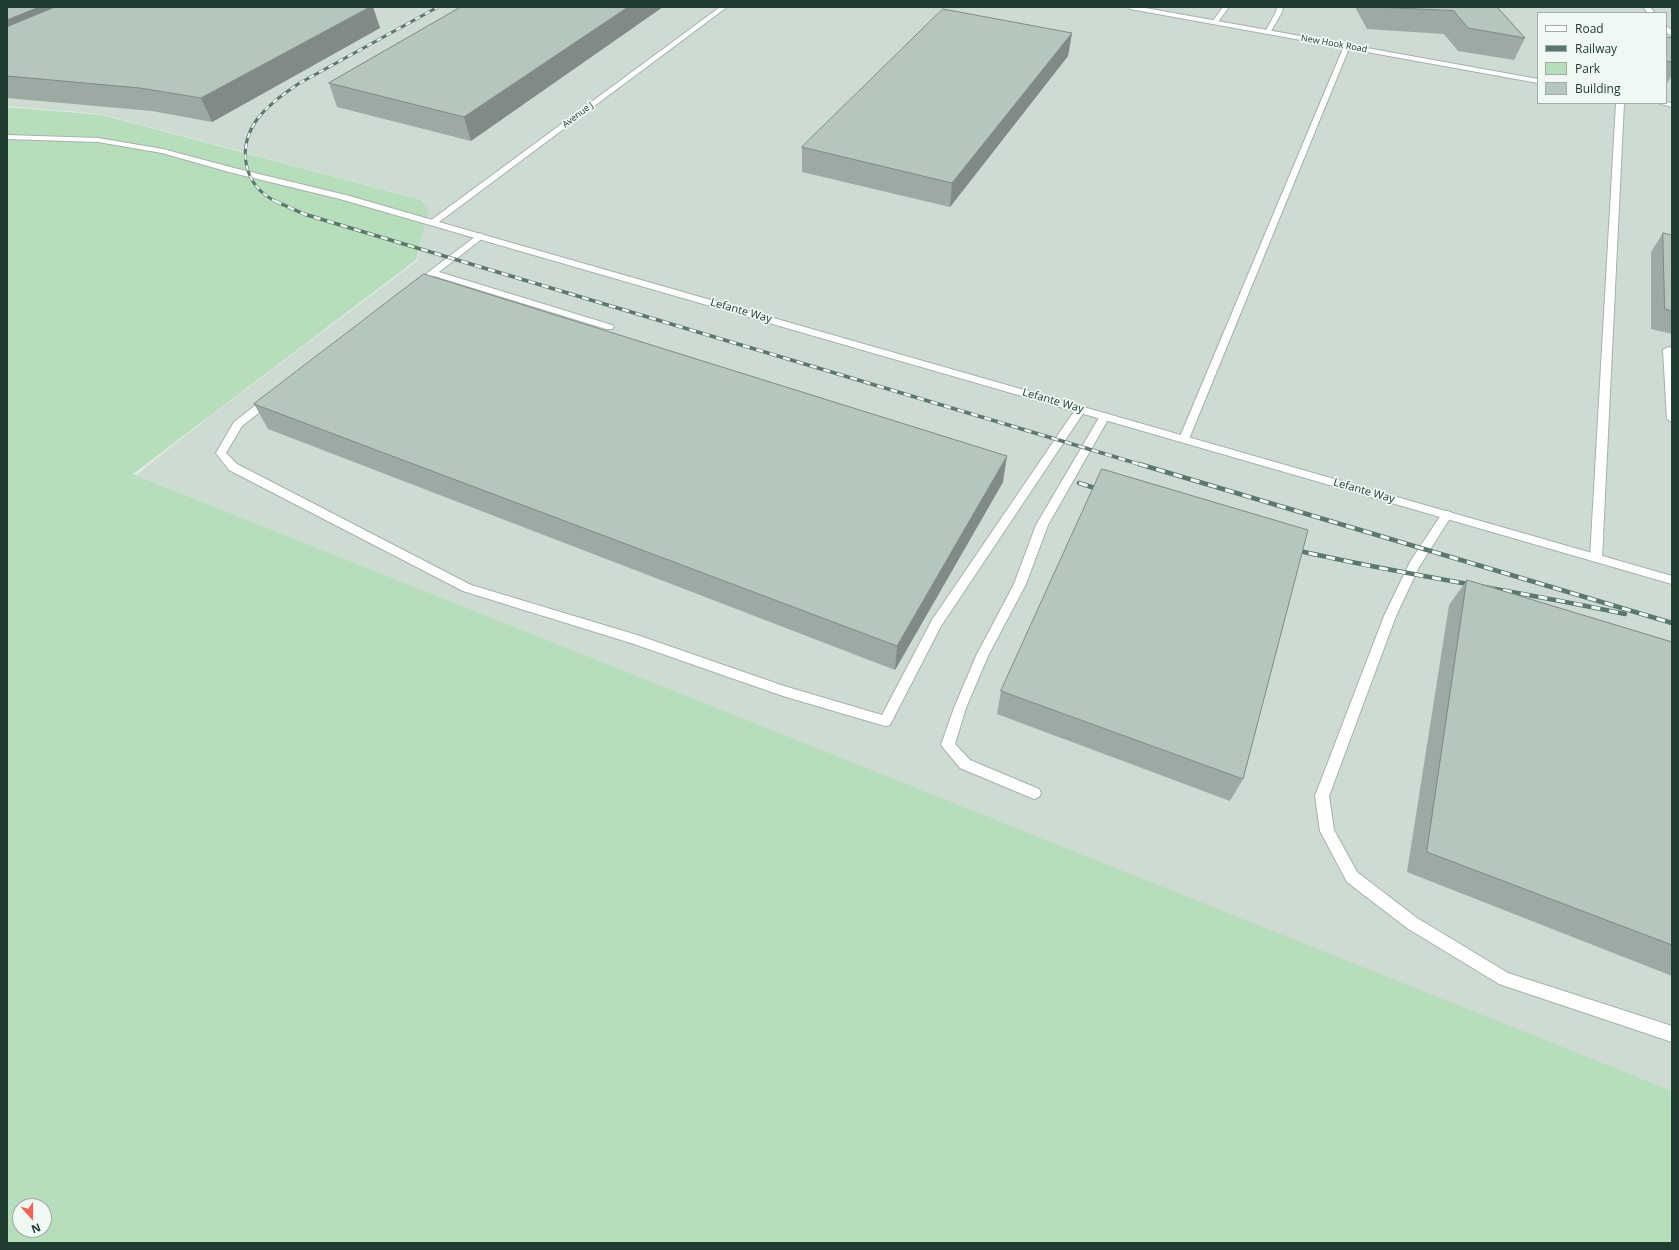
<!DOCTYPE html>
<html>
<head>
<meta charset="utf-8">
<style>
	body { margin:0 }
	#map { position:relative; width:1679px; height:1250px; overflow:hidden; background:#dfebe4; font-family:"Open Sans",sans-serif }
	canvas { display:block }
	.frame { position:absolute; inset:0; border:8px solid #203c30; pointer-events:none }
	.legend { position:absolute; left:1537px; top:12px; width:130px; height:92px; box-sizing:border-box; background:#f0f8f3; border:1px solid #9dada5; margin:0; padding:5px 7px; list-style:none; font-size:12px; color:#203c30 }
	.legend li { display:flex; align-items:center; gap:8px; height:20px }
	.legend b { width:20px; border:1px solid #9dada5 }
	.north { position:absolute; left:12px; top:1198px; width:40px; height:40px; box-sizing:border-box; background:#f0f8f3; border:1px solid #9dada5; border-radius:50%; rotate:159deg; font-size:11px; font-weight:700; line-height:16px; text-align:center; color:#203c30 }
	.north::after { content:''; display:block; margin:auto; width:14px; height:18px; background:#f95f50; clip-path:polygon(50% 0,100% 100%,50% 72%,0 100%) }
</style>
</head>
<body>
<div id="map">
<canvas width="1679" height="1250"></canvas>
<div class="frame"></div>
<ul class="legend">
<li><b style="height:5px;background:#fff"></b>Road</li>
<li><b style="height:5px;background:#5a786b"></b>Railway</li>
<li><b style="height:11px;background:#b7debb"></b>Park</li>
<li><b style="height:11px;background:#b5c6bd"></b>Building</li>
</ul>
<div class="north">N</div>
</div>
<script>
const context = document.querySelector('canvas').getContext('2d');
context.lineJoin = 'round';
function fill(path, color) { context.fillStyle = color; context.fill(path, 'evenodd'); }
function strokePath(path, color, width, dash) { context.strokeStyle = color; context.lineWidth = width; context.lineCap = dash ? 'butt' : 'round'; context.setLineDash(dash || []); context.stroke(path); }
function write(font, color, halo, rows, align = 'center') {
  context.font = font + ' "Open Sans",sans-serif'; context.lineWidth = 3.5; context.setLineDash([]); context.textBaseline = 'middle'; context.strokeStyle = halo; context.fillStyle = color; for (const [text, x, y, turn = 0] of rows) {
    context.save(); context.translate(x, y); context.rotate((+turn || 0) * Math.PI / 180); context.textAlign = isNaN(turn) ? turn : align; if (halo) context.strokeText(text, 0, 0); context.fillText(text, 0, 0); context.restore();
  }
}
fill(new Path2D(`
	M 7,7 L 1672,7 L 1672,1094 L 136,475 L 213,414 L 417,261 L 428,208 L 423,200 L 101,114 L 7,106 ZM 1538,13 L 1666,13 L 1666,103 L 1538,103 Z`), '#cedbd3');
fill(new Path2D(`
	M 7,107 L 102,115 L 422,200 L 429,209 L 416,260 L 133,474 L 1672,1091 L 1672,1243 L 7,1243 ZM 20,1206 L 44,1206 L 44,1230 L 20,1230 Z`), '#b7debb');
const service = new Path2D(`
	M 1223,7 L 1229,7 L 1217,23 L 1213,23 L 1212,22 Z
	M 1277,7 L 1283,7 L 1282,12 L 1270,33 L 1266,33 L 1265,32 L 1276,12 Z
	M 1643,7 L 1650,7 L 1655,13 L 1648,13 Z
	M 1666,26 L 1672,30 L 1672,36 L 1666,32 Z
	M 1347,44 L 1350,46 L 1189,439 L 1188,441 L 1180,441 L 1179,439 L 1344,46 Z
	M 1616,103 L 1624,103 L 1602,558 L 1600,561 L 1596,562 L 1592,561 L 1590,558 Z
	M 7,135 L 98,138 L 163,149 L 234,168 L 346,195 L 436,221 L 437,223 L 433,225 L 430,225 L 340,199 L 229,172 L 162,153 L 98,142 L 7,139 Z
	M 480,233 L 484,236 L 483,238 L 439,272 L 612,325 L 614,327 L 612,329 L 606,329 L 434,276 L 420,287 L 414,287 L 413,285 L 414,283 Z
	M 1668,347 L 1672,348 L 1672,422 L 1667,419 L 1663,350 Z
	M 270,396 L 275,399 L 274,401 L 242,426 L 226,453 L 237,464 L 471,585 L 637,635 L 784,686 L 882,715 L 932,620 L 1077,407 L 1085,407 L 1086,409 L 941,626 L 890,725 L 885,726 L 783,696 L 634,644 L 463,591 L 229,470 L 216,453 L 234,422 L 266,397 Z
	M 1105,413 L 1110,416 L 1048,525 L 1026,584 L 988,656 L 966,708 L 955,744 L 970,760 L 1039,789 L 1041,793 L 1039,797 L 1034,799 L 960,768 L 941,745 L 954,708 L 976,656 L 1014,584 L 1036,525 L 1100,416 Z
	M 1447,511 L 1451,512 L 1452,515 L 1419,567 L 1396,616 L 1329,796 L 1334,830 L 1357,872 L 1417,918 L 1508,973 L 1672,1026 L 1672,1042 L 1499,984 L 1407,928 L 1347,882 L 1320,831 L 1315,796 L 1384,616 L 1410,562 L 1443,512 Z`);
const minor = new Path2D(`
	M 720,7 L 727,7 L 439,222 L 1672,576 L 1672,584 L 430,225 L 429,223 L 430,221 Z`);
const tertiary = new Path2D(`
	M 1127,7 L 1140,7 L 1538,79 L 1538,83 L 1130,9 Z
	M 1666,102 L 1672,103 L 1672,107 L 1658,103 L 1666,103 Z`);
strokePath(service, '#a2b3aa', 2);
strokePath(minor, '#a2b3aa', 2);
strokePath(tertiary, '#a2b3aa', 2);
fill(service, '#fff');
fill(minor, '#fff');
fill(tertiary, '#fff');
const railFar2 = new Path2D(`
	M 277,202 C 243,186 236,148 258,118 C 269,104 284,94 298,84 L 438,7`);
const railFar1 = new Path2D(`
	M 275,201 L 304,214 L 337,224 L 1142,465`);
const rail = new Path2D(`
	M 1139,464 L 1672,623
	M 1079,483 L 1104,491
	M 1291,549 C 1402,575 1514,590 1625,614`);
strokePath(railFar2, '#5a786b', 3);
strokePath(railFar1, '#5a786b', 3.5);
strokePath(rail, '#5a786b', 4.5);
strokePath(railFar2, '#f0f8f3', 2, [5.5]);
strokePath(railFar1, '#f0f8f3', 2.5, [7]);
strokePath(rail, '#f0f8f3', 3, [9]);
fill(new Path2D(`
	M 7,7 L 373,7 L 380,28 L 212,122 L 152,111 L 7,98 Z
	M 461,7 L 471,141 L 337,107 L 329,83 Z
	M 1355,7 L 1497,7 L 1525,38 L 1514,60 L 1458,51 L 1444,34 L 1367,29 Z
	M 1072,33 L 1068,56 L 950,207 L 802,172 L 802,147 Z
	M 1666,37 L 1672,38 L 1672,75 L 1666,85 Z
	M 1663,233 L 1672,235 L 1672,334 L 1651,329 L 1651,252 Z
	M 254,404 L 1003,482 L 895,670 L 268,429 Z
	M 1467,580 L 1672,642 L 1672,976 L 1407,872 L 1449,605 Z
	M 1001,691 L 1243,779 L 1230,801 L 997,714 Z`), '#9caaa3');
fill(new Path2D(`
	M 39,7 L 102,7 L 7,48 L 7,20 Z
	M 370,7 L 373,7 L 380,28 L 212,122 L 201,98 Z
	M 628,7 L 663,7 L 471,141 L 464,117 Z
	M 1072,33 L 1068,56 L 950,207 L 952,183 Z
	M 1007,456 L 1003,482 L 895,670 L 897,646 Z`), '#7f8b84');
const building = new Path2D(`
	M 7,7 L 39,7 L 7,20 Z
	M 55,7 L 370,7 L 201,98 L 140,88 L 7,76 L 7,27 Z
	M 461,7 L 628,7 L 464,117 L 329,83 Z
	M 1378,7 L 1497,7 L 1525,38 L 1468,28 L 1454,11 Z
	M 943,9 L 1072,33 L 952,183 L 802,147 Z
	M 1666,37 L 1672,38 L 1672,62 L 1666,61 Z
	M 1663,233 L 1672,235 L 1672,311 L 1665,309 Z
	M 424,274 L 1007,456 L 897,646 L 254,404 Z
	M 1102,469 L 1308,530 L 1243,779 L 1001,691 Z
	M 1467,580 L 1672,642 L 1672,945 L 1427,852 Z`);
fill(building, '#b5c6bd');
strokePath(building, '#7f8b84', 1);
write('9px', '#203c30', '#f0f8f3', [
	["New Hook Road",1334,44,10],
	["Avenue J",578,115,-37]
]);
write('11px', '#203c30', '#f0f8f3', [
	["Lefante Way",741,311,16],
	["Lefante Way",1053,401,16],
	["Lefante Way",1364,491,16]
]);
</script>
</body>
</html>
